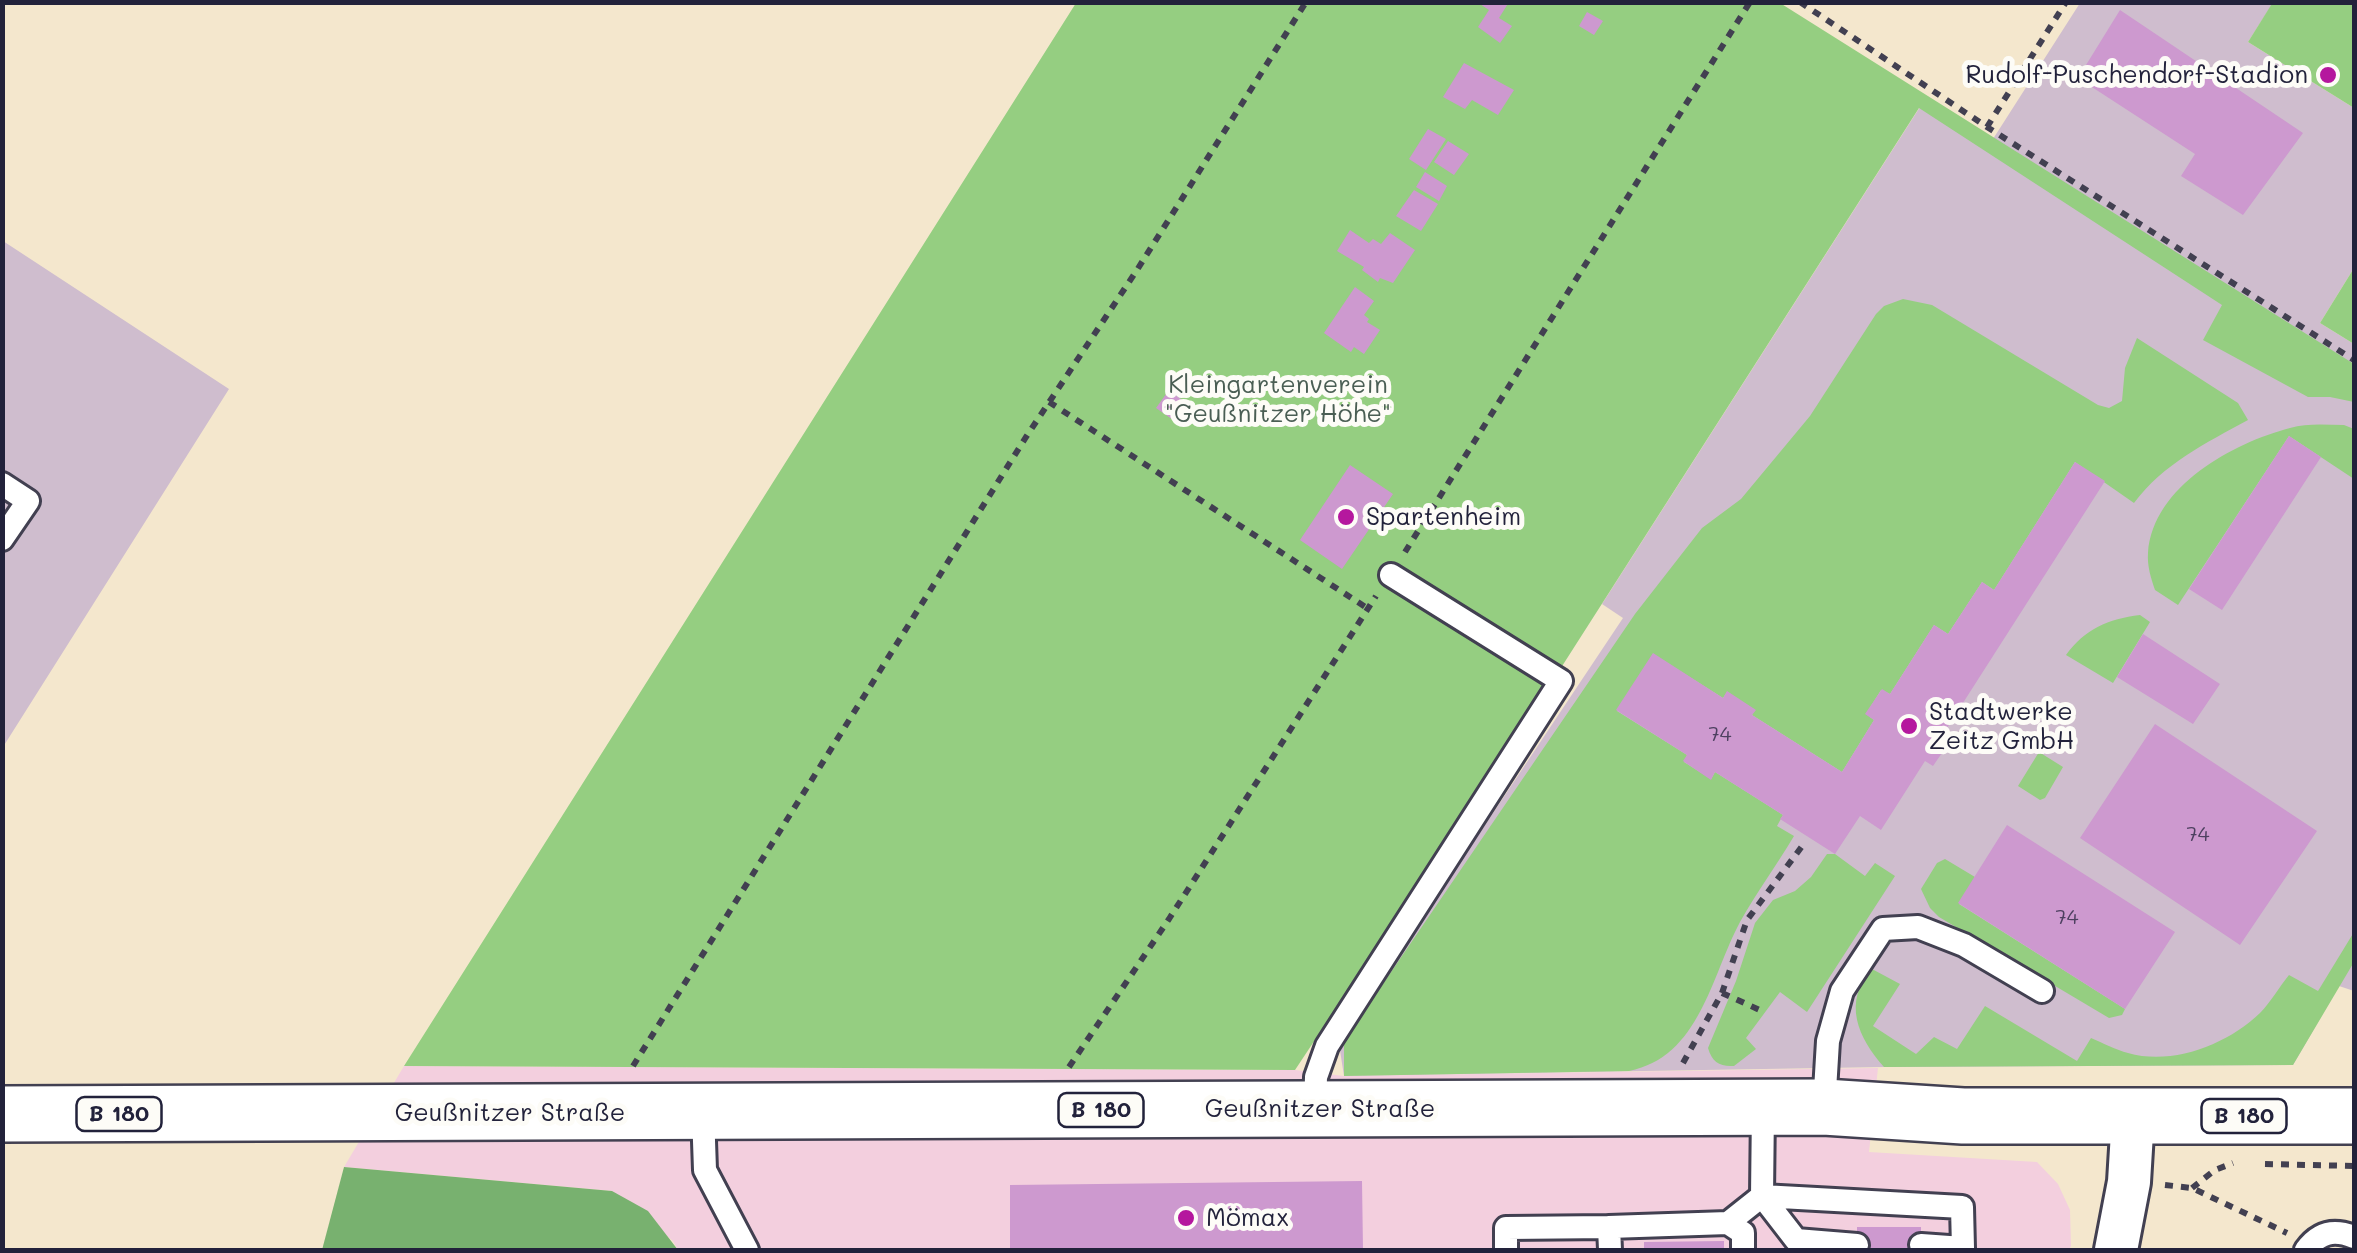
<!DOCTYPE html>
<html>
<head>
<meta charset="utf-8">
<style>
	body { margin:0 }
	#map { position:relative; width:2357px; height:1253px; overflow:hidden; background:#f4e7cd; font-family:Mali,sans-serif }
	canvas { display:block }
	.frame { position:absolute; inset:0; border:5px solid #22223b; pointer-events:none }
</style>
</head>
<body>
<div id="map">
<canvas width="2357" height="1253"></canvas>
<div class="frame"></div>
</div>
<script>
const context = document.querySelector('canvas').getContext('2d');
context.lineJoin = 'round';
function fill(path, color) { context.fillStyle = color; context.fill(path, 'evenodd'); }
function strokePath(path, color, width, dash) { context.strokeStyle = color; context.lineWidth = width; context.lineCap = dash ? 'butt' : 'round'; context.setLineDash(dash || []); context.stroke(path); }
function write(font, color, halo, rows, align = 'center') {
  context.font = font + ' Mali,sans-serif'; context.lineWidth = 10; context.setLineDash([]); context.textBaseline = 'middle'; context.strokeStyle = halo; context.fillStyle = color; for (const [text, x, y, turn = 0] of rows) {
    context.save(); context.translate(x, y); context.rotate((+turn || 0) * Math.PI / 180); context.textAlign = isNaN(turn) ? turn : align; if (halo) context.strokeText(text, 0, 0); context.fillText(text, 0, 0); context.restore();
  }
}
fill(new Path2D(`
	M 404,1066 L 1295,1070 L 1344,1076 L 1878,1068 L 1869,1152 L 2037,1162 L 2058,1184 L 2070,1210 L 2071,1246 L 2069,1250 L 678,1250 L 673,1241 L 612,1191 L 344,1167 Z`), '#f3cfde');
fill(new Path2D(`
	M 2080,3 L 2273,3 L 2248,42 L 2354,108 L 2354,268 L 2320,323 L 2354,344 L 2354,991 L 2339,986 L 2293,1065 L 1884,1067 L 1344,1076 L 1339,1044 L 1623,618 L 1602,604 L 1927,96 L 1993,139 Z
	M 3,241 L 229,389 L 3,747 Z`), '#cfbdce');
fill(new Path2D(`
	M 2273,2 L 2354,3 L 2354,108 L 2248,42 Z
	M 1076,3 L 1780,3 L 2354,364 L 2354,402 L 2330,397 L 2308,397 L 2203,340 L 2222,305 L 1919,108 L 1534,710 L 1295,1070 L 404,1066 Z
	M 2354,268 L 2354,344 L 2320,323 Z
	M 1903,299 L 1932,305 L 2098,405 L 2109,408 L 2122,401 L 2125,368 L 2137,338 L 2238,403 L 2248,420 C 2206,443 2163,464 2134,503 L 2075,462 L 1994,590 L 1982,582 L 1948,634 L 1934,625 L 1890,694 L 1881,690 L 1866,714 L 1874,720 L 1842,772 L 1752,715 L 1755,710 L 1727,692 L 1723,698 L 1653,654 L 1617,711 L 1687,755 L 1684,762 L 1711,779 L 1715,772 L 1783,815 L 1777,826 L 1794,836 C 1777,865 1756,893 1740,922 C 1711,976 1700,1057 1629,1071 L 1344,1076 L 1344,1041 L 1635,614 L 1702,528 L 1741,499 L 1810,416 L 1876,314 L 1884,306 Z
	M 2344,425 L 2354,429 L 2354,479 L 2289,436 L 2178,605 L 2155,590 C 2151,578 2147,566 2148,553 C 2153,486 2233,443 2290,428 C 2307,423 2326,425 2344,425 Z
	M 2140,615 L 2150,622 L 2113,683 L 2066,655 C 2085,629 2108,619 2140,615 Z
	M 2039,752 L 2063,767 L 2045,798 L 2040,800 L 2018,786 Z
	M 1827,854 L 1835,854 L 1865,876 L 1875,863 L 1895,876 L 1807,1012 L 1780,992 L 1746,1038 L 1756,1049 L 1734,1066 C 1720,1067 1712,1062 1708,1048 L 1736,981 L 1755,923 L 1773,900 L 1795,891 L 1811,877 Z
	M 1945,859 L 1975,877 L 1959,904 L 2125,1009 L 2122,1015 L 2109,1018 L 1939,917 L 1930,908 L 1921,889 L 1937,863 Z
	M 2354,932 L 2354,962 L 2293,1065 L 1884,1067 C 1858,1038 1842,1002 1872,969 L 1900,984 L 1873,1026 L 1916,1054 L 1934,1037 L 1957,1049 L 1985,1006 L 2077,1061 L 2091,1038 C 2103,1043 2116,1050 2128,1053 C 2173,1066 2228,1044 2260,1013 C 2271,1002 2279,987 2289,975 L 2318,991 Z`), '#95ce81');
fill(new Path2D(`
	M 344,1167 L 612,1191 L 648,1211 L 678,1250 L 322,1250 Z`), '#78b16f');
fill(new Path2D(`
	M 1477,2 L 1509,2 L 1499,18 L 1512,26 L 1500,43 L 1478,27 L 1489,10 Z
	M 2120,10 L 2303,133 L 2243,215 L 2181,176 L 2195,154 L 2078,78 Z
	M 1587,12 L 1603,21 L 1594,35 L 1579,26 Z
	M 1464,63 L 1514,90 L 1498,115 L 1472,100 L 1465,109 L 1443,97 Z
	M 1428,129 L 1446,139 L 1426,170 L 1409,159 Z
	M 1448,141 L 1469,154 L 1454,175 L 1434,162 Z
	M 1425,172 L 1447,186 L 1439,201 L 1416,187 Z
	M 1414,190 L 1438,204 L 1421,231 L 1396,216 Z
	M 1350,230 L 1369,243 L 1373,239 L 1381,244 L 1390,233 L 1415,250 L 1393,283 L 1380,278 L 1378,282 L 1362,270 L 1364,267 L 1337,251 Z
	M 1355,287 L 1374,301 L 1364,315 L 1369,319 L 1367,322 L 1380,330 L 1364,354 L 1354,347 L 1351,352 L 1324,333 Z
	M 1169,390 L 1189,405 L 1176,422 L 1156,408 Z
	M 2289,436 L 2321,457 L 2222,610 L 2189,589 Z
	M 2075,462 L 2105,481 L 1945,731 L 1953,737 L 1933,766 L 1925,761 L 1881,830 L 1860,816 L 1835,854 L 1780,819 L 1783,815 L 1715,772 L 1711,780 L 1683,761 L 1687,755 L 1616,710 L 1653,653 L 1723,698 L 1727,691 L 1756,710 L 1752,715 L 1842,772 L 1874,720 L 1865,714 L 1882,689 L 1890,694 L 1934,625 L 1948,634 L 1982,582 L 1994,590 Z
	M 1350,465 L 1393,494 L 1342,569 L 1300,540 Z
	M 2143,634 L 2220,684 L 2193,724 L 2117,677 Z
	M 2155,724 L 2317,831 L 2240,945 L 2080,838 Z
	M 2007,825 L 2175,932 L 2125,1009 L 1958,903 Z
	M 1362,1181 L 1363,1250 L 1010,1250 L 1010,1185 Z
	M 1857,1227 L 1921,1227 L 1921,1250 L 1857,1250 Z
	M 1724,1241 L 1724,1250 L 1644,1250 L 1644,1242 Z`), '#cd99cf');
const lane = new Path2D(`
	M 2,484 L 28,501 L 2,539
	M 1824,1107 L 1828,1041 L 1842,991 L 1883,929 L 1918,927 L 1964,945 L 2042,991
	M 1315,1109 L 1316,1077 L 1327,1046 L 1561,681 L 1391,575
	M 703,1112 L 705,1170 L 747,1250
	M 1728,1223 L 1743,1233 L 1743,1250
	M 1609,1227 L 1728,1223 L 1762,1196 L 1763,1107
	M 1857,1245 L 1796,1240 L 1762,1196 L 1962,1207 L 1963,1248
	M 1921,1245 L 1963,1248 L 1963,1250
	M 1506,1250 L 1506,1228 L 1609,1227 L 1610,1250
	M 2306,1250 C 2319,1232 2334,1229 2354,1237`);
const street = new Path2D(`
	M 2116,1250 L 2129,1182 L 2133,1116`);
const primary = new Path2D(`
	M 2,1114 L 1824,1107 L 1963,1116 L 2354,1116`);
strokePath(lane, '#424051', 28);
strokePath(street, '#424051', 48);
strokePath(primary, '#424051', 60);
strokePath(new Path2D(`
	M 1800,2 L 1987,127 L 2354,360
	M 1987,127 L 2066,2
	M 1049,402 L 1367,608
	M 1405,552 L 1750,2
	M 1722,993 L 1762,1011
	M 1683,1063 L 1722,993 L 1747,920 L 1803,845
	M 633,1066 L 1026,437 L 1137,270 L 1306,2
	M 1069,1067 L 1169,919 L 1376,596
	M 2265,1164 L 2354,1166
	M 2165,1185 L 2192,1188 L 2287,1233
	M 2192,1188 L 2215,1170 L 2233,1163`), '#424051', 6, [8, 8]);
strokePath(lane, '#fff', 22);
strokePath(street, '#fff', 42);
strokePath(primary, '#fff', 55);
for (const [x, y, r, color] of [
	[2328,75,10,"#b5179e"],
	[1346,517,10,"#b5179e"],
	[1909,726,10,"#b5179e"],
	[1186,1218,10,"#b5179e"]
]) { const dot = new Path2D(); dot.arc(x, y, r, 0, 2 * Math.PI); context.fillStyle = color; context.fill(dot); strokePath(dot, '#fdfcf7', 4); }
write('20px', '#4d4060', null, [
	["74",1720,735],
	["74",2198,835],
	["74",2067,918]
]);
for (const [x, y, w] of [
	[1101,1110,85],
	[119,1114,85],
	[2244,1116,85]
]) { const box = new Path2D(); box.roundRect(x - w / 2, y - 17, w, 34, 8); context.fillStyle = '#fdfcf7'; context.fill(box); strokePath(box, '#22223b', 2.5); }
write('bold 22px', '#22223b', null, [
	["B 180",1101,1110],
	["B 180",119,1114],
	["B 180",2244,1116]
]);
write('25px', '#22223b', '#fdfcf7', [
	["Rudolf-Puschendorf-Stadion",2308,75,"right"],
	["Spartenheim",1366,517],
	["Stadtwerke",1929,712],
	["Zeitz GmbH",1929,741],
	["Mömax",1206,1218]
], 'left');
write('25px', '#4a5e54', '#fdfcf7', [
	["Kleingartenverein",1278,385],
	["\"Geußnitzer Höhe\"",1278,414]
]);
write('25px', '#22223b', '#fdfcf7', [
	["Geußnitzer Straße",1320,1109],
	["Geußnitzer Straße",510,1113]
]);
</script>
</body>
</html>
